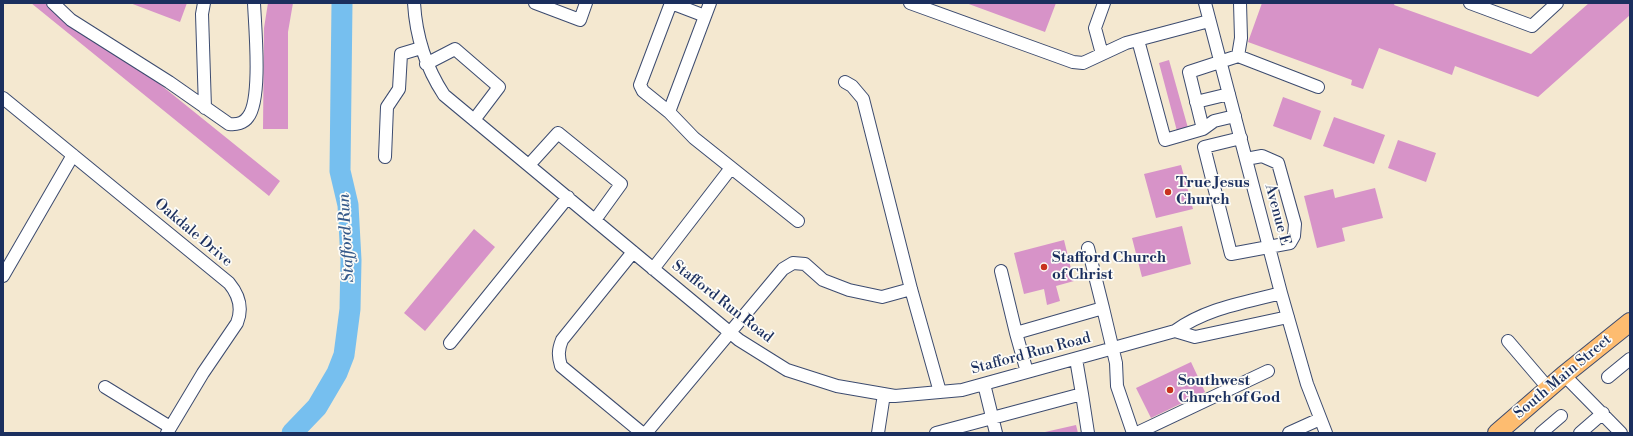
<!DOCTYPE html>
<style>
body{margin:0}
#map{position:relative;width:1633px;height:436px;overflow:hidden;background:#f4e8d0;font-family:"Libre Bodoni",serif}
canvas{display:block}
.frame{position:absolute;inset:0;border:4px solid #1b2f5e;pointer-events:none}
</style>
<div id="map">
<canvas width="1633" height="436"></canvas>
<div class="frame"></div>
</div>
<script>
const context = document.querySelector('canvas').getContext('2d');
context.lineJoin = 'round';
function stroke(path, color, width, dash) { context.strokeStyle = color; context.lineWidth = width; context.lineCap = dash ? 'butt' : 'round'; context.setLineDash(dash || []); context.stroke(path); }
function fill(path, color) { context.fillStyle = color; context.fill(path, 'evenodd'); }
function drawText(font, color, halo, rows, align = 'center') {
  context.font = font + ' "Libre Bodoni",serif'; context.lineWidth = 3.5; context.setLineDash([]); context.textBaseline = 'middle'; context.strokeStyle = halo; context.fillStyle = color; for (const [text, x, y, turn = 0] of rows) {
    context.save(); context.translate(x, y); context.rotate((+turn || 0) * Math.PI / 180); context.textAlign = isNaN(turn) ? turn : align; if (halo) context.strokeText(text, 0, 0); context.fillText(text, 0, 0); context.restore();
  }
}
const river = new Path2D(`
 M292,433L317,407L337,373L344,355L350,309L351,260L348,205L340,171L342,3`);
const building = new Path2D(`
 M31,3H59L280,181L269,196Z
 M130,3H187L180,22Z
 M268,3H293L288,32V129H263L264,28Z
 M966,3H1056L1045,32Z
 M1262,3H1395L1394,5L1531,54L1589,3H1630V15L1538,97L1455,66L1452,75L1379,48L1363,89L1351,85L1352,80L1248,42Z
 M1169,60L1188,128L1177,131L1159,63Z
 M1283,97L1321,111L1311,140L1273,126Z
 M1334,117L1385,135L1374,164L1323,146Z
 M1398,140L1436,153L1426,182L1388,168Z
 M1181,165L1193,209L1156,218L1144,174Z
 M1375,188L1383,218L1342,228L1345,241L1317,248L1304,196L1333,189L1335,198Z
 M1182,226L1191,264L1142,277L1132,238Z
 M474,229L495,247L425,331L404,313Z
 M1064,240L1074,281L1056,286L1060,301L1047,305L1044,289L1024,294L1014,253Z
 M1191,362L1205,392L1151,418L1136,388Z
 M1076,425L1078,433H1045V432Z`);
const minor = new Path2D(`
 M53,3L71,20L169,82L229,124C236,125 244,123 248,117C262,100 255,27 254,3
 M204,3L202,14L205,108
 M414,3C416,37 425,66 444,95L739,340L787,370L837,386L895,396L962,390L1175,331C1207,308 1244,303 1281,293
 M535,3L580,20L586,3
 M671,3L705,16
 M710,3L669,112L694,138L798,221
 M910,3L1073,62L1083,63L1126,43L1209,21
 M1205,3L1281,293L1307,384L1326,433
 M1470,3L1532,26L1557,3
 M1138,40L1165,140L1203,129L1214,121L1235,116
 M1102,54L1095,28L1104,3
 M1238,56L1318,87
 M426,64L455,49L499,87L474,120
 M845,82L852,86L863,99L911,289L940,392
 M3,98L229,283C239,295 243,308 237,323L203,373L167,433
 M1196,102L1229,94
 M669,112L643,91L640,85L671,3
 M1203,129L1189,72L1238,56L1241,38L1240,3
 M1241,138L1204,147L1231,254L1290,243L1294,236L1295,224L1278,163L1262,156L1246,159
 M385,157L387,107L399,89L401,54L421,48
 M529,165L558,133L621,184L595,220
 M1088,248L1103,308
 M633,252L562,340C558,350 558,356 561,366L642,433
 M653,269L731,168
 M1001,271L1016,333
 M3,276L73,155
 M1175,331L1195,337L1288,317
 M1508,341L1549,389
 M450,343L568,197
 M1027,372L1016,333L1103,308L1116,363L1117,386L1133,433
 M1564,375L1621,433
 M1608,377L1630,359
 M984,384L996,433
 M105,387L170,427
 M1082,394L1088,433
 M646,433L783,269L793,263L805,264L823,280L849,290L882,297L911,289
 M878,433L884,394
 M936,433L1082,394L1076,359
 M1137,433L1268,371
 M1289,433L1320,419
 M1541,433L1561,416
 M1580,433L1603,413`);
const highway = new Path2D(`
 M1497,433L1564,375L1630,322`);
const markers = [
 [1168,192,4,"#c8321e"],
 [1044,267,4,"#c8321e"],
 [1170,390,4,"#c8321e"]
];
const poiNames = [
 ["True Jesus",1176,183],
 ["Church",1176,200],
 ["Stafford Church",1052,258],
 ["of Christ",1052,275],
 ["Southwest",1178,381],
 ["Church of God",1178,398]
];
const streetNames = [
 ["Avenue E",1277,215,75],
 ["Oakdale Drive",193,233,40],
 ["Stafford Run Road",722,302,38],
 ["Stafford Run Road",1031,354,-15],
 ["South Main Street",1563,377,-40]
];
const waterNames = [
 ["Stafford Run",347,238,-93]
];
stroke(river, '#76bfef', 21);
fill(building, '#d793c8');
stroke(minor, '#3c4b6f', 14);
stroke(highway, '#3c4b6f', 20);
stroke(minor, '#fff', 12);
stroke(highway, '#fdbc70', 18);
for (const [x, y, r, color] of markers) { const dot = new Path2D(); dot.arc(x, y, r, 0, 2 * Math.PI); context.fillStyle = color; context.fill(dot); stroke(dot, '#fdfcf7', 1.5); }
drawText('bold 15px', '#1b2f5e', '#fdfcf7', poiNames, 'left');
drawText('15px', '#1b2f5e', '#fdfcf7', streetNames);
drawText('italic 16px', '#365a8a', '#fdfcf7', waterNames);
</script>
